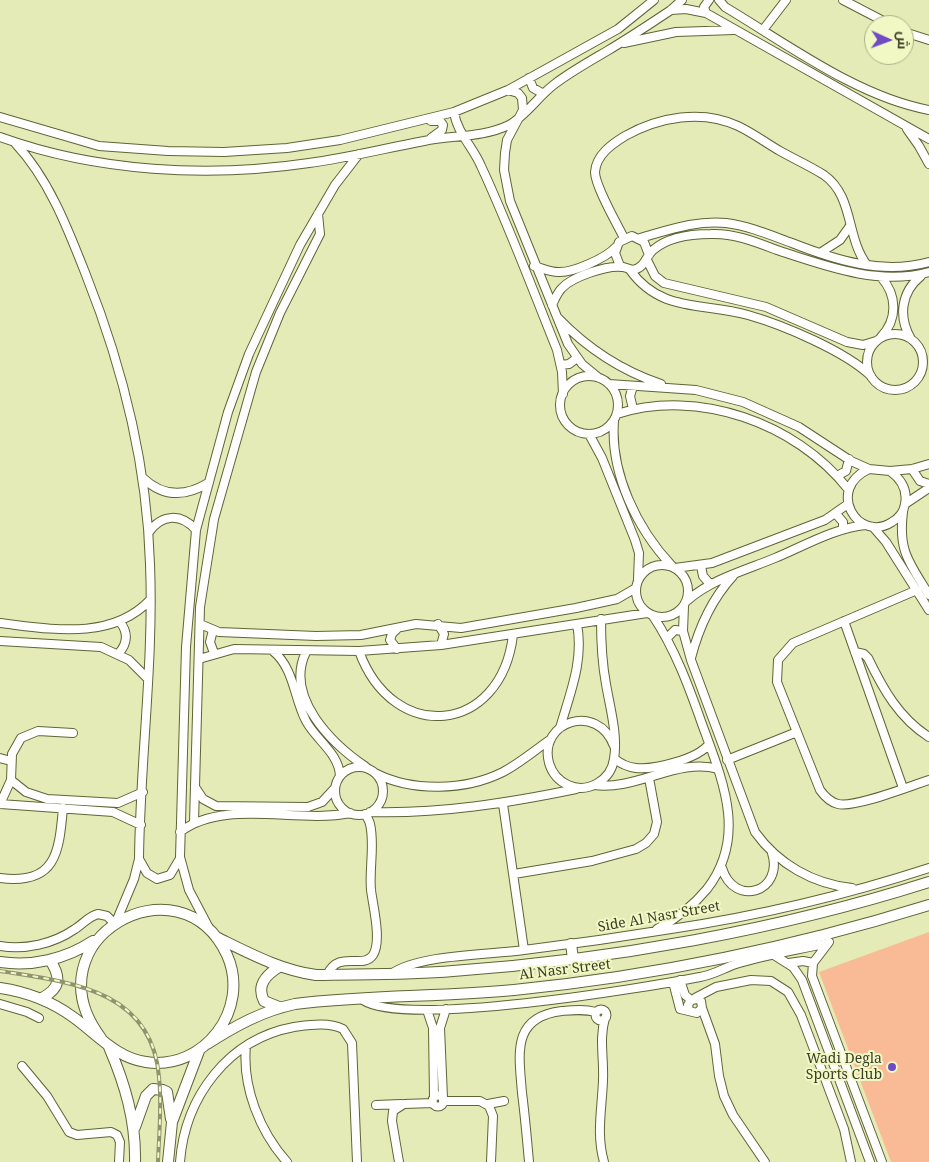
<!DOCTYPE html>
<meta charset="utf-8">
<style>
body{margin:0}
#map{position:relative;width:929px;height:1162px;overflow:hidden;background:#e5ebb7;font-family:"Noto Serif",Cairo,serif}
canvas{display:block}
.north{position:absolute;left:864px;top:15px;width:50px;height:50px;box-sizing:border-box;background:#f2f8c4;border:1px solid #a9ae86;border-radius:50%;rotate:92deg;font-size:14px;font-weight:700;line-height:20px;text-align:center;color:#3c3e2a}
.north::after{content:'';display:block;margin:auto;width:18px;height:22px;background:#6f4bc4;clip-path:polygon(50% 0,100% 100%,50% 72%,0 100%)}
</style>
<div id="map">
<canvas width="929" height="1162"></canvas>
<div class="north">ش</div>
</div>
<script>
const context = document.querySelector('canvas').getContext('2d');
context.lineJoin = 'round';
function fill(path, color) { context.fillStyle = color; context.fill(path, 'evenodd'); }
function stroke(path, color, width, dash) { context.strokeStyle = color; context.lineWidth = width; context.lineCap = dash ? 'butt' : 'round'; context.setLineDash(dash || []); context.stroke(path); }
function drawText(font, color, halo, rows, align = 'center') {
  context.font = font + ' "Noto Serif",serif'; context.lineWidth = 4; context.setLineDash([]); context.textBaseline = 'middle'; context.strokeStyle = halo; context.fillStyle = color; for (const [text, x, y, turn = 0] of rows) {
    context.save(); context.translate(x, y); context.rotate((+turn || 0) * Math.PI / 180); context.textAlign = isNaN(turn) ? turn : align; if (halo) context.strokeText(text, 0, 0); context.fillText(text, 0, 0); context.restore();
  }
}
const green = new Path2D(`
 M929,932V1162H891L819,972Z`);
const minor = new Path2D(`
 M719,0L725,7C787,44 858,97 929,110
 M843,0L891,25
 M671,10L686,9L706,13L929,139
 M706,13L704,7L709,0
 M763,30L786,0
 M904,32L929,40
 M624,43L676,32L734,30
 M529,78L533,88L542,93
 M508,90L518,93L522,98L523,110L507,140L505,153L504,170L510,201L568,344L582,364L599,378
 M454,112C457,133 473,147 481,166C509,226 532,288 557,350L562,372L563,394
 M0,117L99,146L168,151L224,152L287,148L340,140L454,112L508,90L618,29L654,0
 M431,121H440L443,125L442,130L431,138
 M907,129L919,146L929,164
 M0,137C97,172 208,178 309,163C348,158 386,148 424,141C452,135 482,138 509,125C526,116 539,95 556,83C572,71 590,61 607,51C629,38 650,24 671,10L682,0
 M15,143C49,179 68,229 86,275C123,368 147,464 150,564C154,662 140,761 139,859L134,879L116,922
 M624,238C617,224 595,186 595,172C596,155 612,144 625,136C659,117 702,109 738,126C753,133 766,143 780,151C794,159 810,166 824,175C854,196 846,238 867,265
 M640,238C669,230 696,220 726,223C749,226 770,235 792,243C835,260 882,275 929,262
 M820,253L840,240L850,226
 M649,255L644,242L632,236L619,242L615,253L620,266L633,270C646,267 645,257 653,250C668,237 693,234 711,234C734,233 756,242 777,250C826,266 878,286 929,272
 M647,260L655,276L664,283L766,307L847,342L863,345L876,341
 M534,266C542,268 550,272 558,272C573,273 606,258 616,247
 M630,270C661,313 702,302 748,315C783,325 845,351 871,376
 M881,277C897,295 898,319 881,337
 M552,305C555,299 557,293 562,288C572,277 607,265 622,267
 M558,318C587,348 622,371 661,384
 M867 362a28 28 0 1 1 56 0a28 28 0 1 1-56 0Z
 M911,339C898,317 901,292 921,276
 M561,365L569,364L577,358
 M560 405a29 29 0 1 1 58 0a29 29 0 1 1-58 0Z
 M609,384L696,390L743,402L799,427L851,461L869,469L890,471C901,479 908,489 905,504C904,511 899,518 892,522C858,544 825,489 869,469
 M633,409L630,396L633,386
 M617,414C698,388 796,423 848,489
 M614,421C610,473 637,529 672,566
 M589,434L602,458L635,540L639,553L638,579
 M912,469L920,481L929,484
 M890,471L912,469L929,464
 M837,476L846,471L849,459
 M143,478C163,497 185,497 208,483
 M905,504L929,488
 M903,512C898,551 909,562 929,595
 M836,514L843,522V529
 M873,527L886,542L929,610
 M149,532C162,514 181,513 196,530
 M636 591a26 26 0 1 1 52 0a26 26 0 1 1-52 0Z
 M701,566L703,576L710,584
 M675,568L712,563L825,520L848,504
 M917,590L793,643L778,660L777,682L820,790C825,797 830,802 838,804C855,808 910,786 929,780
 M688,600C712,579 746,570 775,558C804,546 834,528 866,525
 M684,606L683,631L691,660L755,832C778,864 813,884 852,888
 M653,616C675,649 689,687 702,724C722,779 748,836 707,889C693,906 676,919 657,929
 M601,619C601,641 602,663 606,684C610,708 618,735 614,759C611,780 588,794 568,785C559,781 552,773 549,763C538,721 598,702 614,746
 M844,621L903,788
 M0,623C51,629 111,641 150,600
 M200,624L219,632L316,636L361,635L416,624L461,628L576,608L617,599L636,588
 M438,624L444,634L441,645
 M213,630L210,642L214,653
 M667,638L675,630L683,631
 M0,641L101,647L129,660L147,678
 M397,649L390,640L392,634L397,629
 M273,651C294,668 294,698 306,721C316,740 339,753 340,776
 M359,651C393,745 501,735 513,635
 M306,652C284,697 332,744 366,767
 M855,652L864,654L868,658C883,689 899,718 929,737
 M119,653C128,643 128,632 120,622
 M691,658C699,627 711,600 733,576
 M199,659L234,649L359,651L441,645L647,613
 M560,728C570,693 584,661 577,624
 M0,758L11,761
 M615,759C621,764 628,767 636,768C654,770 698,759 709,744
 M727,760L797,732
 M335 791a24 24 0 1 1 48 0a24 24 0 1 1-48 0Z
 M375,773C412,792 465,791 503,772C520,763 535,750 551,739
 M11,780L26,792L47,799L118,803L143,792
 M594,785C636,791 679,757 718,769
 M195,787L203,799L216,806L308,807L322,802L335,788
 M0,804L113,812L141,825
 M0,804L11,780L12,754L21,738L38,731L73,733
 M503,804L524,950
 M370,812C440,814 508,803 576,789
 M194,822L200,607L214,519L256,372L280,313L320,234L318,214
 M180,832C225,798 297,824 350,813
 M139,859L147,873L157,879L170,875L179,860
 M722,868C734,908 784,892 772,853
 M514,874L592,861L636,849L646,843L654,834L657,822L649,778
 M0,878C56,885 59,853 63,808
 M209,928L189,890L180,857L186,647L196,530L228,412L249,354L300,245L335,185L359,154
 M829,942L813,963L812,976L882,1162
 M0,946C26,950 53,944 75,929C83,924 89,916 98,914L107,916L114,923
 M774,955L793,967L802,980L870,1162
 M789,963L803,961L813,963
 M391,974C420,954 488,955 524,950C573,944 622,937 671,929C757,916 846,895 929,868
 M327,975C339,949 363,970 373,955C382,941 373,906 371,890C369,868 375,845 370,824C369,820 367,817 365,814
 M680,980L685,995L691,1000
 M673,982L680,1009L697,1013L702,1008L701,1001L698,999L691,1000L688,1005L689,1010
 M695,998L716,987L751,980L771,981L788,992L801,1015L844,1129L851,1162
 M363,1000C404,1028 643,988 700,977C713,975 724,968 736,964C766,955 798,950 828,943
 M0,1004L27,1012L39,1018
 M702,1008L715,1044L719,1076L724,1096L733,1115L765,1162
 M595.5 1015a5.5 5.5 0 1 1 11 0a5.5 5.5 0 1 1-11 0Z
 M427,1010L433,1028L434,1097
 M246,1046C242,1087 260,1132 287,1162
 M22,1066L47,1096L69,1132L77,1135L111,1132L117,1135L120,1142L119,1162
 M432.5 1101a5.5 5.5 0 1 1 11 0a5.5 5.5 0 1 1-11 0Z
 M443,1098L440,1028L446,1009
 M443,1101H480L489,1106L493,1116L491,1162
 M488,1104L504,1101
 M376,1105L401,1104
 M180,1162C185,1097 228,1039 294,1027C310,1025 328,1022 343,1029L352,1043L357,1162
 M399,1162L392,1121L393,1111L404,1104L433,1103
 M529,1162C527,1139 525,1116 522,1093C519,1054 511,1017 562,1011C574,1010 584,1009 596,1012
 M604,1162C596,1134 602,1109 603,1080C604,1059 599,1038 605,1018`);
const major = new Path2D(`
 M216,937C249,953 280,970 316,975C362,974 407,975 453,971C610,960 778,930 929,882
 M571,944L573,959
 M0,962C32,967 66,959 93,941
 M279,967C266,975 256,985 264,1001L279,1007
 M0,988C27,992 51,1001 73,1017C97,1034 116,1058 146,1062C204,1071 251,1009 227,955C180,854 27,940 101,1038
 M42,998C61,988 61,977 50,960
 M207,1044C235,1026 262,1011 295,1004C367,995 441,997 514,990C654,976 794,947 929,905
 M109,1047C125,1084 136,1121 135,1162
 M135,1127L146,1096L153,1089L163,1090L167,1092L171,1119
 M168,1162L172,1122L199,1051`);
const rail = new Path2D(`
 M0,971C69,982 152,989 159,1077C162,1105 159,1134 158,1162`);
const markers = [
 [892,1067,5,"#6f4bc4"]
];
const streetNames = [
 ["Side Al Nasr Street",659,917,-10],
 ["Al Nasr Street",565,970,-7]
];
const poiNames = [
 ["Wadi Degla",882,1059],
 ["Sports Club",882,1075]
];
fill(green, '#f9bb95');
stroke(minor, '#606436', 10);
stroke(major, '#606436', 12);
stroke(minor, '#fff', 8);
stroke(major, '#fff', 10);
stroke(rail, '#8f936f', 4);
stroke(rail, '#f2f8c4', 2, [5.5]);
for (const [x, y, r, color] of markers) { const dot = new Path2D(); dot.arc(x, y, r, 0, 2 * Math.PI); context.fillStyle = color; context.fill(dot); stroke(dot, '#f2f8c4', 2); }
drawText('14px', '#3c3e2a', '#f2f8c4', streetNames);
drawText('14px', '#3c3e2a', '#f2f8c4', poiNames, 'right');
</script>
